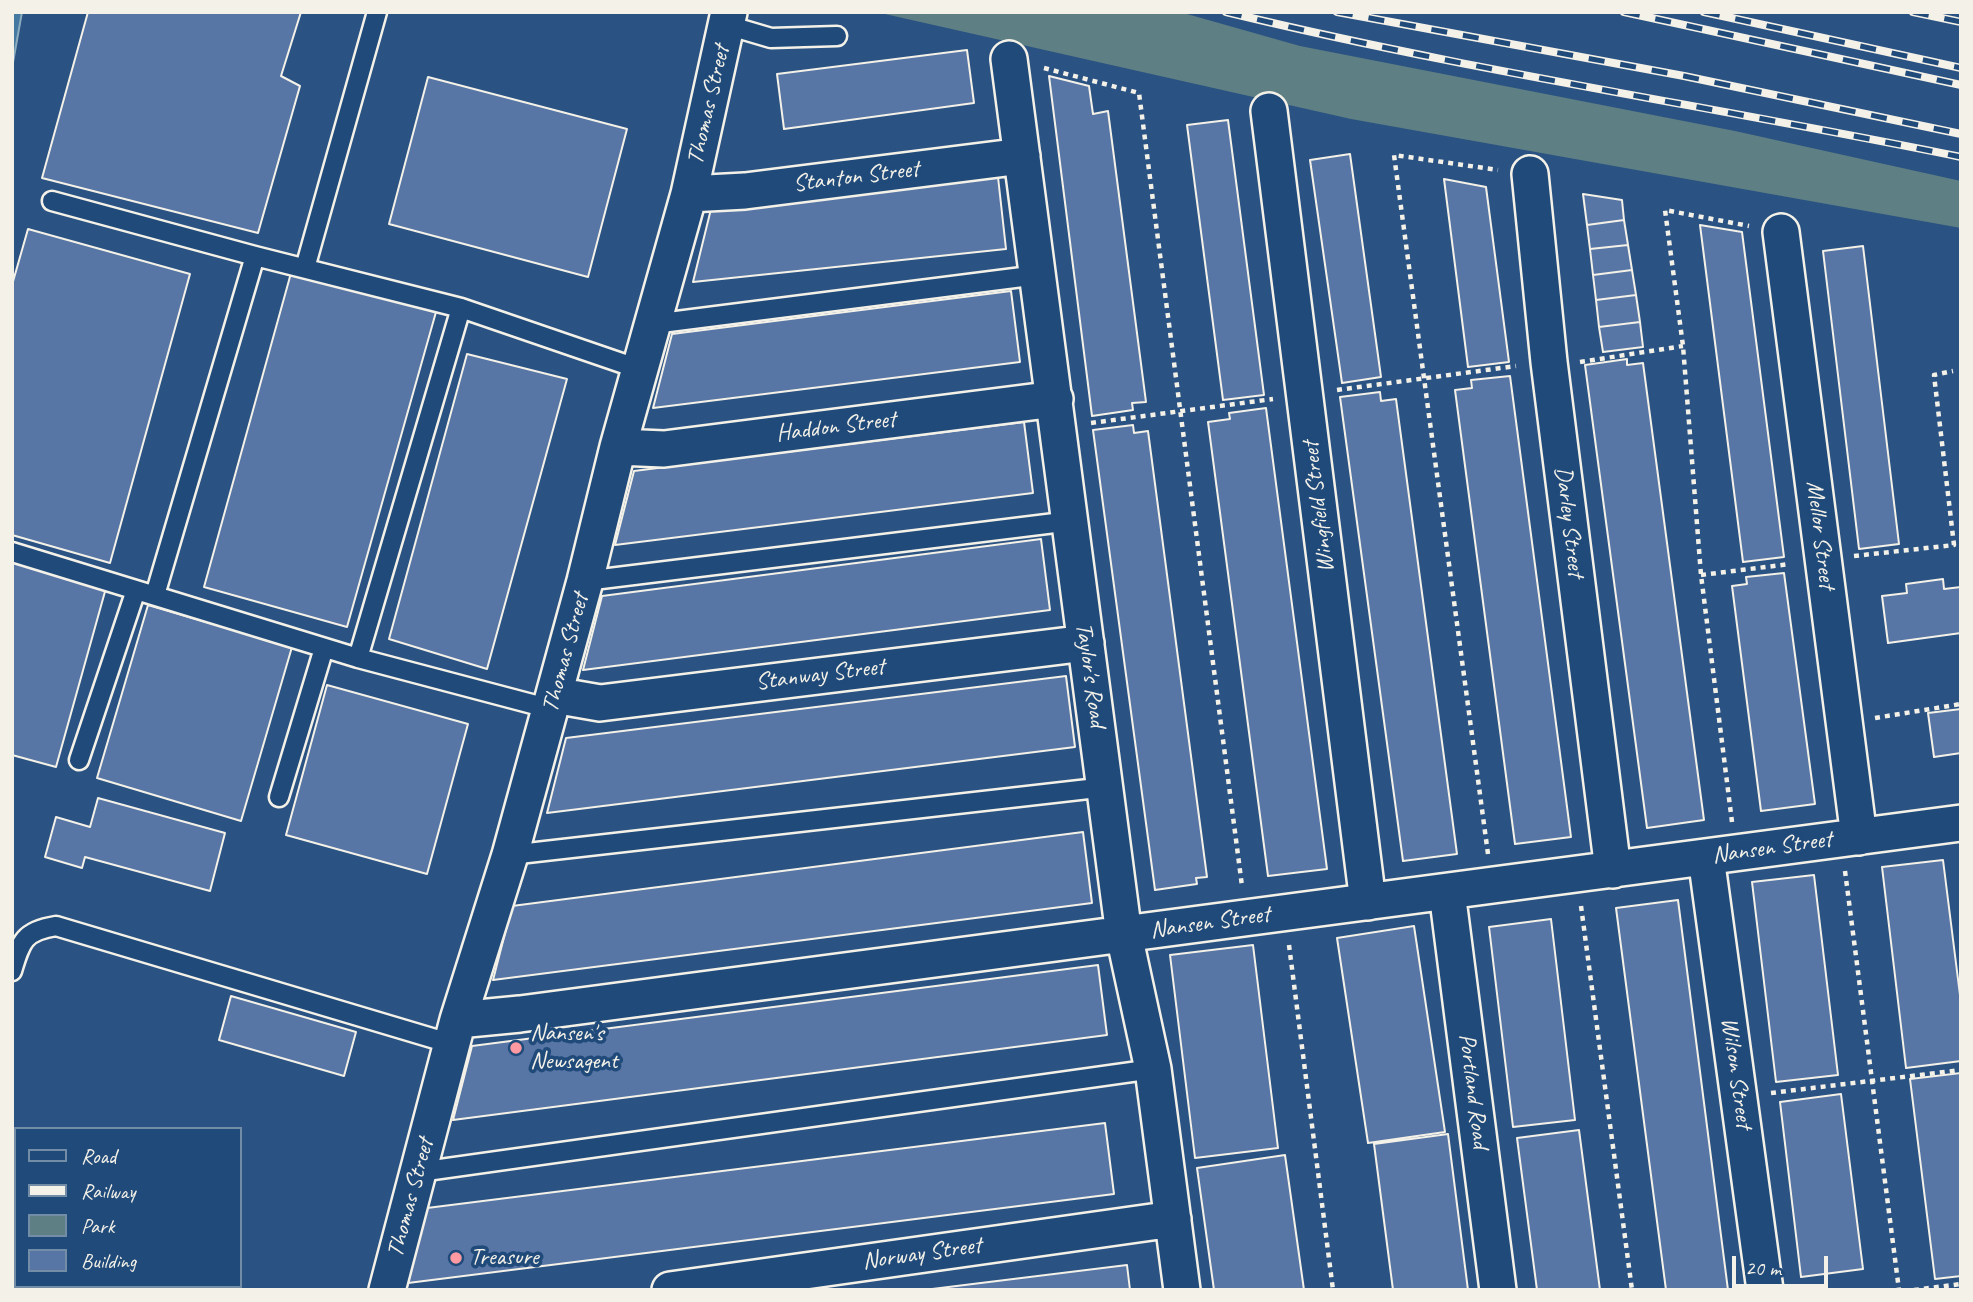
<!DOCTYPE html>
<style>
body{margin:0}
#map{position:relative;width:1973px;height:1302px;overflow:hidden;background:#2a5282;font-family:Caveat,sans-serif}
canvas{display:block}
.frame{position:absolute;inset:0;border:14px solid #f4f1e8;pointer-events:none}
.legend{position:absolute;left:14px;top:1127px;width:228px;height:161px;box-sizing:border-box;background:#1f4a7a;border:2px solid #748da6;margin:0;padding:9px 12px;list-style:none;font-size:21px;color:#f4f1e8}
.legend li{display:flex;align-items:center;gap:14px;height:35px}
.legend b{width:35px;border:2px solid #748da6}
.scale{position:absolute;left:1732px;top:1256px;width:96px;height:32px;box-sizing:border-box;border:4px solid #f4f1e8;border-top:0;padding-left:9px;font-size:21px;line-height:24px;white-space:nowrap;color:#f4f1e8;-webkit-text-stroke:5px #1f4a7a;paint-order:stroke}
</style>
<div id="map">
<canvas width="1973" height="1302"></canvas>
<div class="frame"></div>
<ul class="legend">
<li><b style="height:9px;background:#1f4a7a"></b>Road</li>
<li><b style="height:9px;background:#f4f1e8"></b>Railway</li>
<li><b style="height:19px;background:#5e7f83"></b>Park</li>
<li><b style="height:19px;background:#5776a5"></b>Building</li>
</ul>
<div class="scale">20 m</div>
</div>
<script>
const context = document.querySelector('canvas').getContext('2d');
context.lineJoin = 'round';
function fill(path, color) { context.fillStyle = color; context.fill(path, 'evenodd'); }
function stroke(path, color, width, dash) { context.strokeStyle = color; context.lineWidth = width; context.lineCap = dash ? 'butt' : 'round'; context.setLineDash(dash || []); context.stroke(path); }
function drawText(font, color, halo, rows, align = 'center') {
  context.font = font + ' Caveat,sans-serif'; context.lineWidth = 7; context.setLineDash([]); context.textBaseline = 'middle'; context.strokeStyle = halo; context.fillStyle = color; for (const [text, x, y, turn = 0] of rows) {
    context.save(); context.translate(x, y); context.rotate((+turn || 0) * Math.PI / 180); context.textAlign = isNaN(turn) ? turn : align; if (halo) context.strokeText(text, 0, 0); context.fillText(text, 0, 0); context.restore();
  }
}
const green = new Path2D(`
 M876,12H1180L1300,46L1735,131L1961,181V228L1351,119Z`);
const water = new Path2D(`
 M12,12H22L12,68Z`);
const building = new Path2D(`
 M88,12H301L281,76L300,86L258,233L42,178Z
 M967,50L974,103L784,129L777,74Z
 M1049,76L1089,86L1093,114L1108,111L1146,402L1132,403L1133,410L1092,416Z
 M428,77L627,129L588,277L389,224Z
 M1228,120L1264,395L1223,400L1187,125Z
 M1350,154L1381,377L1342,383L1310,160Z
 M998,177L1006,249L693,282L711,209Z
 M1444,179L1486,187L1509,362L1468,367Z
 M1583,194L1622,200L1624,220L1587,225Z
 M1624,220L1628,245L1590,249L1587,225Z
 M1700,225L1742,232L1784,557L1743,562Z
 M28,229L190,274L110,563L12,535V285Z
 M1628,245L1632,270L1593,275L1590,249Z
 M1863,246L1899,544L1859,549L1823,251Z
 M1632,270L1636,295L1596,300L1593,275Z
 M291,273L436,312L347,627L204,587Z
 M1011,291L1020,362L653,408L672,334Z
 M1636,295L1640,322L1599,327L1596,300Z
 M1640,322L1643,347L1603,352L1599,327Z
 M467,354L567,379L487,669L389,639Z
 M1627,359V365L1643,363L1704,820L1647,828L1585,365Z
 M1510,376L1571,837L1515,844L1455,390L1472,388L1471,380Z
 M1380,392L1381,401L1396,399L1457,854L1403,861L1340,397Z
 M1266,408L1327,869L1268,876L1208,422L1230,419L1229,413Z
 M1024,422L1033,493L615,545L634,471Z
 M1133,425L1134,433L1148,431L1207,877L1196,878L1197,884L1155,890L1093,430Z
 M1041,539L1050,610L583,670L602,596Z
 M12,562L106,588L56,767L12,755Z
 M1784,573L1815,804L1761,811L1732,586L1747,584L1746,577Z
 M1943,579L1944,589L1961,587V633L1888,643L1882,596L1907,593L1906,584Z
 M148,605L292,647L241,821L97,778Z
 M1066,676L1075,747L547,813L566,738Z
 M327,685L468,724L427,874L286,835Z
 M1961,709V753L1934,757L1928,713Z
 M98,798L225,833L210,891L85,857L82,868L45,857L56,817L90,827Z
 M1083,832L1092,903L493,980L512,906Z
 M1943,860L1961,1003V1061L1906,1068L1882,867Z
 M1814,875L1838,1075L1776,1082L1752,882Z
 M1678,900L1728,1290H1666L1616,908Z
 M1551,919L1575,1120L1513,1127L1489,927Z
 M1414,926L1445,1132L1368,1143L1337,938Z
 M1253,945L1278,1148L1195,1158L1170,955Z
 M1098,965L1107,1035L453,1120L472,1046Z
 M231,996L356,1032L344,1076L219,1040Z
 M1961,1073V1276L1935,1279L1910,1079Z
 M1841,1094L1863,1269L1801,1277L1780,1102Z
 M1105,1123L1114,1194L408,1283L427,1208Z
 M1579,1130L1600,1290H1537L1517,1138Z
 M1448,1134L1468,1290H1393L1374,1144Z
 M1285,1155L1304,1290H1214L1197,1168Z
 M1127,1265L1130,1290H924Z`);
const path = new Path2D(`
 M1044,68L1139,93L1242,886
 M1580,362L1683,346
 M1337,390L1516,366
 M1091,423L1273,399
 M1854,556L1954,545L1934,375L1953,371
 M1701,575L1790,564
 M1875,718L1961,704
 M1732,822L1701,575L1683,346L1665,210L1749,226
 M1488,854L1394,155L1498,170
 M1845,871L1899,1290
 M1581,906L1632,1290
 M1289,945L1333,1290
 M1771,1093L1961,1070
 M1914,1290L1961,1284`);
const lane = new Path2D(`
 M727,25L771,38L837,36
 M52,201L255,256L461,308L639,369
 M305,268L377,12
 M653,324L1038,275
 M12,552L358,658L551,709
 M585,581L1071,521
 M155,595L255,256
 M358,658L461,308
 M79,760L136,590
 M279,797L324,648
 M510,855L1106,787
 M12,971C21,941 24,931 56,926L452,1044
 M419,1172L1153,1069`);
const street = new Path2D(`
 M1009,59L1124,935L1153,1069L1182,1290
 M1269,111L1368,902
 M1530,174L1549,362L1613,870
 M689,194L745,191L1022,156
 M1781,232L1859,837
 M618,447L664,449L1055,399
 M554,695L600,703L1086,643
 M1706,857L1765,1290
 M1447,892L1498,1290
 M458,1020L520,1014L1961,823
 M387,1290L458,1020L510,855L585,581L618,447L689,194L729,12
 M670,1290L1173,1219`);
const rail = new Path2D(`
 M1226,12C1469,71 1716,107 1961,157
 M1337,12L1684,76L1961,134
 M1624,12L1961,85
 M1704,12L1961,68
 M1913,12L1961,22`);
const markers = [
 [516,1048,7,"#ff9aa2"],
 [456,1258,7,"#ff9aa2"]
];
const streetNames = [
 ["Thomas Street",709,105,-77],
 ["Stanton Street",856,177,-7],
 ["Haddon Street",836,427,-7],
 ["Wingfield Street",1319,507,-97],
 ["Darley Street",1569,522,83],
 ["Mellor Street",1820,535,83],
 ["Thomas Street",566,653,-75],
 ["Stanway Street",820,675,-7],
 ["Taylor's Road",1090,675,82],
 ["Nansen Street",1772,848,-8],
 ["Nansen Street",1210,923,-8],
 ["Wilson Street",1736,1073,82],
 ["Portland Road",1473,1091,83],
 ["Thomas Street",411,1198,-75],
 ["Norway Street",922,1254,-8]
];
const poiNames = [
 ["Nansen's",530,1034],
 ["Newsagent",530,1062],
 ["Treasure",470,1258]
];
fill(green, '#5e7f83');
fill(water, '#447aa1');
stroke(water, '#8aaabd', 2);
fill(building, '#5776a5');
stroke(building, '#f4f1e8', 2);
stroke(lane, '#f4f1e8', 23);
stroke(street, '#f4f1e8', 40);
stroke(path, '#f4f1e8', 4.5, [5, 5]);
stroke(lane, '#1f4a7a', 18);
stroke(street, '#1f4a7a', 35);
stroke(rail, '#f4f1e8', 8);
stroke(rail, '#1f4a7a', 5, [16]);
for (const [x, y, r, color] of markers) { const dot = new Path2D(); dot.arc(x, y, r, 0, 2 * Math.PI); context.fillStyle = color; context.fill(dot); stroke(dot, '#1f4a7a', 2.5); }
drawText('24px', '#f4f1e8', '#1f4a7a', streetNames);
drawText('24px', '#f4f1e8', '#1f4a7a', poiNames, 'left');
</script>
